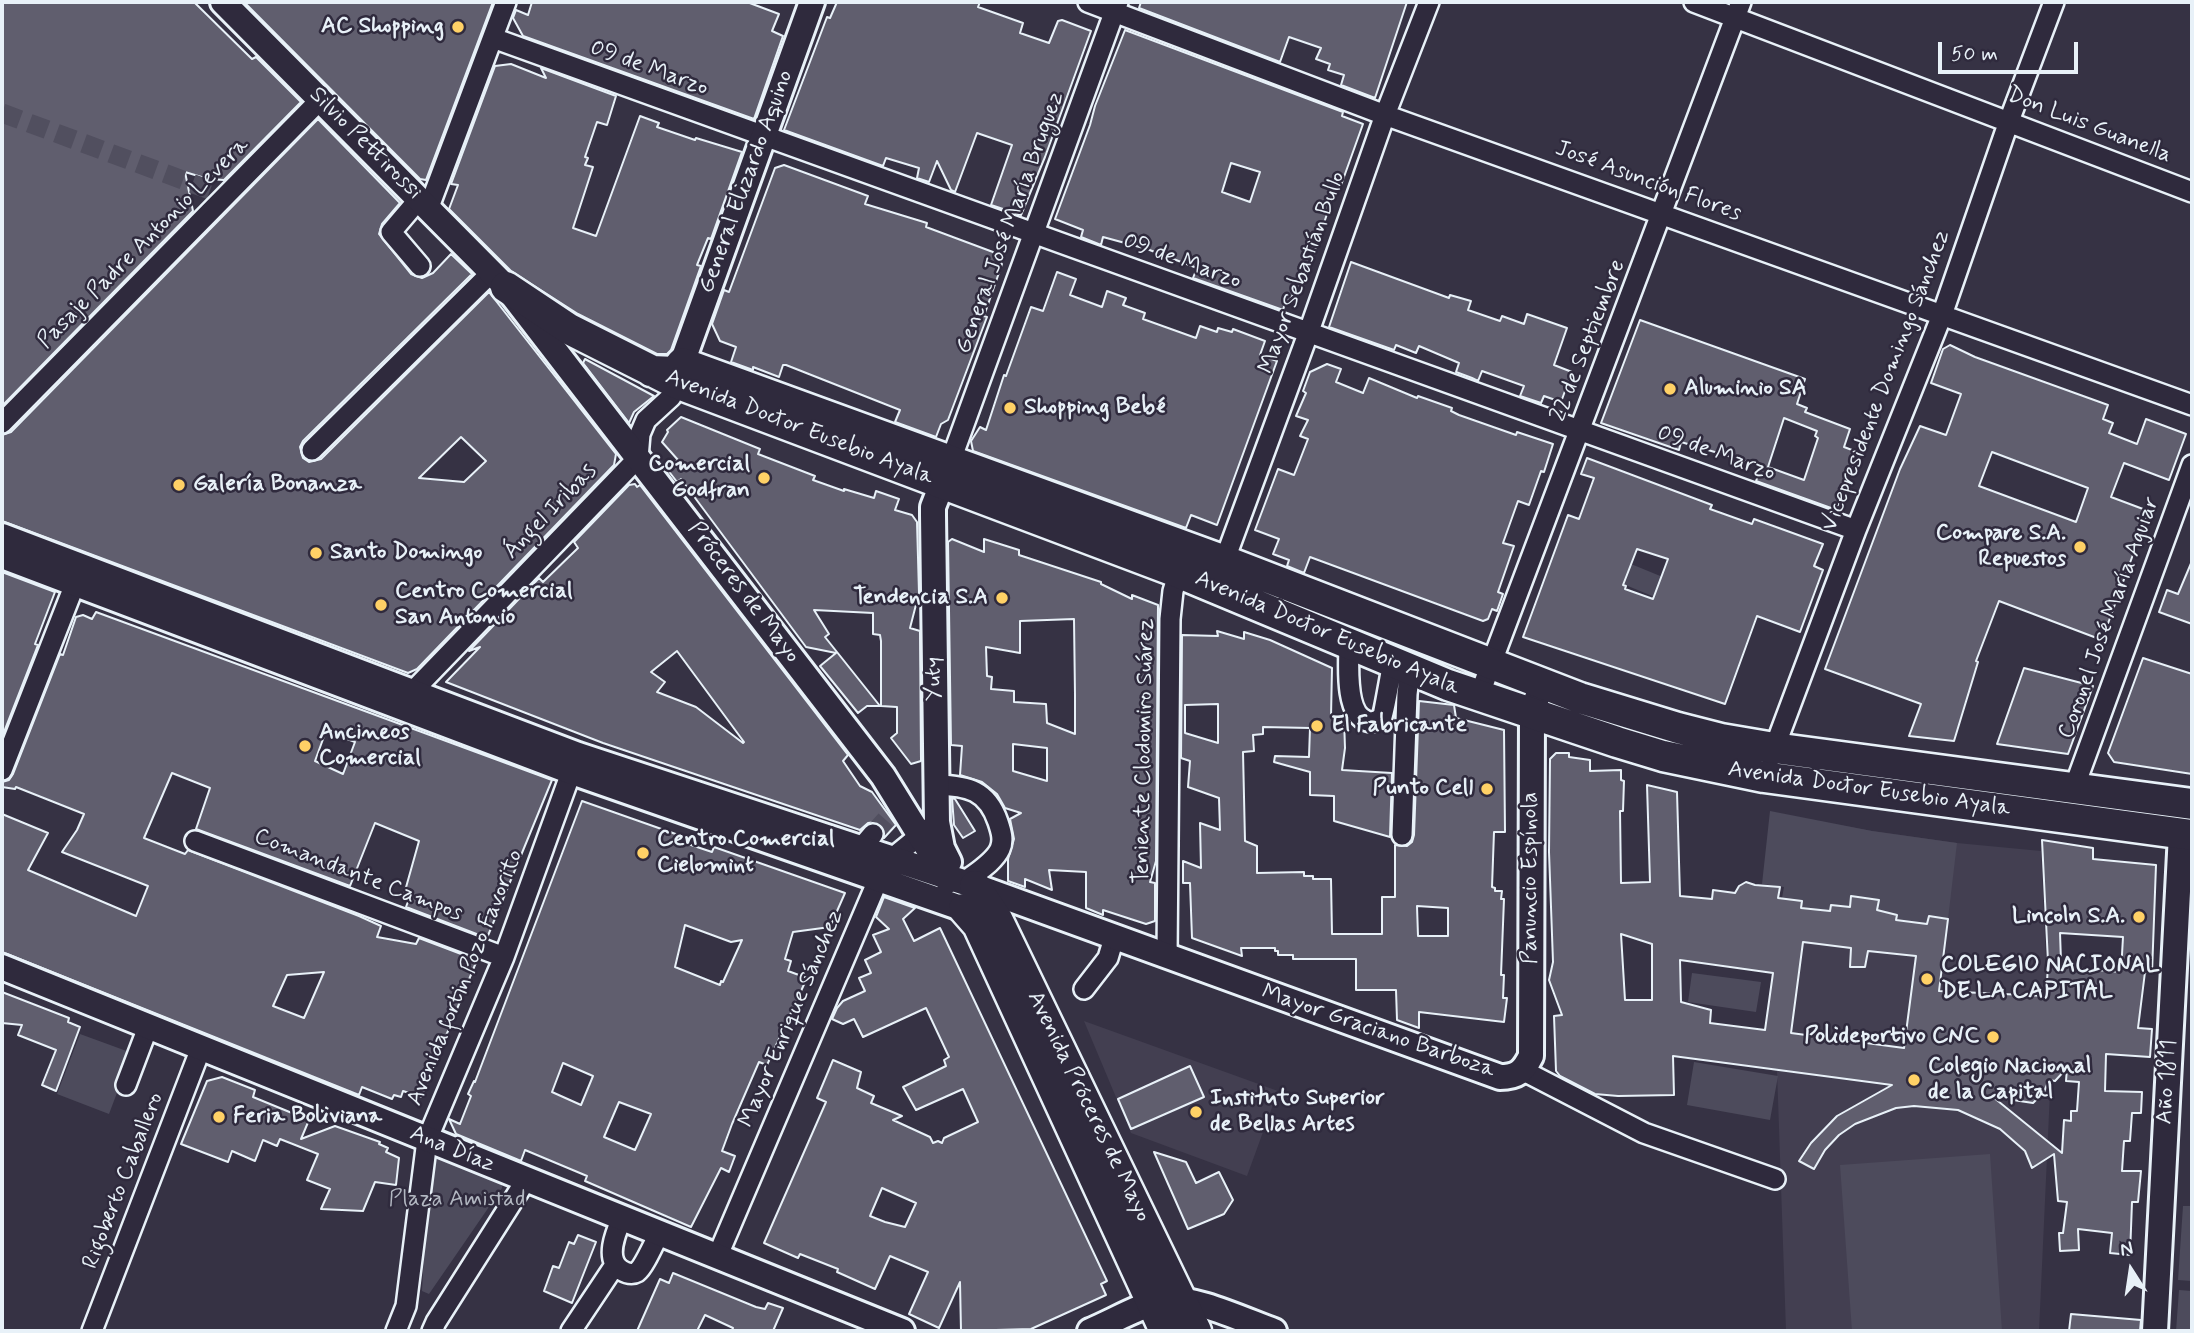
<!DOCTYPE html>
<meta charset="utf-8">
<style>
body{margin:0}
#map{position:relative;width:2194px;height:1333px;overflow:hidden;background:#363244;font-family:Mynerve,sans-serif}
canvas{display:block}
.frame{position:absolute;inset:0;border:4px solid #e8f1f8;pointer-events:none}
.north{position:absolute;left:2096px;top:1235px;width:70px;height:70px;-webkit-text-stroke:5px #2f2a3d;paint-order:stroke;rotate:348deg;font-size:19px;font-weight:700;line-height:28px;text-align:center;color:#e8f1f8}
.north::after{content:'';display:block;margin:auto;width:24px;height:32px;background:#e8f1f8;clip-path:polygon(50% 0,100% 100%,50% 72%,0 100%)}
.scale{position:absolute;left:1938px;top:42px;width:140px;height:32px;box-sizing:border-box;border:4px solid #e8f1f8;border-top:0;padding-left:9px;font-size:21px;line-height:24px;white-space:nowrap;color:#e8f1f8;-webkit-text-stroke:5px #2f2a3d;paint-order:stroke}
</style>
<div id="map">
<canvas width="2194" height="1333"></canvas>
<div class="frame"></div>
<div class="north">N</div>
<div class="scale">50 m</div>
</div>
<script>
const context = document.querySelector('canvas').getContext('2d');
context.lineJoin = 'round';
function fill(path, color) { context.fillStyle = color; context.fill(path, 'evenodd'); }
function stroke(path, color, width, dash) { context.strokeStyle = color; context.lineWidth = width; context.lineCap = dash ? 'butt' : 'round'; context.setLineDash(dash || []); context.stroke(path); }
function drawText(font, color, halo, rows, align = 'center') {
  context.font = font + ' Mynerve,sans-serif'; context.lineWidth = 5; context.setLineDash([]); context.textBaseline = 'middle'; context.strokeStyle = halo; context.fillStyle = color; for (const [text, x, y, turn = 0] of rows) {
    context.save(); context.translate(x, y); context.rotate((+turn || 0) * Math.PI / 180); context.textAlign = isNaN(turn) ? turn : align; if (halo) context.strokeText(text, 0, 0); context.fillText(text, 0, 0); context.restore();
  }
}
const built = new Path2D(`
 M1796,817L1872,831L1957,843L2041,851L2051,1070L2039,1331H1786L1777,1070L1785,1023L1766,1021Z
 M1084,1021L1278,1091L1247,1176L1131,1133Z`);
const green = new Path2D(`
 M1631,564L1670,580L1662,600L1623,584Z
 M1770,811L1872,831L1957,843L1948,919L1929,916L1927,924L1896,920L1886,914V911L1877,910L1878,900L1852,896L1850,907L1831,905L1830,911L1801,908L1802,901L1782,898L1784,887L1762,884Z
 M1692,973L1761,982L1756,1012L1688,1002Z
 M80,1034L132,1053L109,1114L57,1094Z
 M1694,1062L1778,1076L1770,1120L1687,1105Z
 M1990,1154L2002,1331H1852L1840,1165Z
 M433,1156L502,1184V1188L429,1294L422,1291L429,1158Z
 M2183,1206H2192V1281L2178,1280Z
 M2179,1290L2192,1291V1331H2176Z`);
const building = new Path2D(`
 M2,2H194L252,59L256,57L301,102L224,180L208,179L185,172L193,211L2,406Z
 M244,2H493L426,180L420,179Z
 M532,2H747L779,14L772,31L783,36L754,119L523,36L513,18L516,10L528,15Z
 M837,2H980L978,7L1023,23L1020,33L1049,43L1058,21L1062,20L1091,31L1045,157L1021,215L991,205L1012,145L977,133L955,192L951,190L937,161L929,182L917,178L919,168L886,158L883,166L784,130L827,17L830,18Z
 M1141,2H1407L1375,98L1341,85L1344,75L1328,70L1330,64L1316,59L1321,48L1289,37L1280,62L1139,8Z
 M1125,30L1343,112L1342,116L1363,124L1340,188L1332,199L1301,292L1295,290L1290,301L1286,300L1283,310L1193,278L1197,268L1147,249L1103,237L1101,245L1081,237L1083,230L1055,219L1090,125L1095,106ZM1231,163L1260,172L1250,202L1222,192Z
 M511,64L546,78L541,68L616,96L607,125L597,122L585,157L588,158L585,165L593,167L573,228L596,236L640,116L659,123L657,127L695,140L696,138L742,152L711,239L708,238L697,265L701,266L671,350L667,354H657L578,314L511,271L449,209L458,185L451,184L495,66Z
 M318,119L400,203L382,224L379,234L411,274L422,278L433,273L451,254L472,274L303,441L300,447L303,458L309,462L321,459L489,292L616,454L614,465L417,669L408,673L2,521V435L11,432ZM461,437L486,461L464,482L419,478Z
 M784,165L868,196L865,204L927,223L926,227L993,252L1002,264L984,316L987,317L948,420L941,424L936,437L895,422L900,410L786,365H783L779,377L753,367V370L731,362L736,347L720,341L712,324L724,290L729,292L775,168Z
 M1351,262L1449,298L1450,295L1471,301L1468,310L1500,321L1502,316L1524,324L1527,314L1567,328L1554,365L1572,372L1561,402L1544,396L1541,403L1520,396L1524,386L1482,371L1478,381L1472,378L1456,372L1459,363L1419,346L1416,353L1396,345L1394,350L1329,327Z
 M1057,272L1076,279L1070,295L1102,307L1107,291L1126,298L1123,305L1145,313L1143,319L1196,338L1200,326L1217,332L1218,328L1232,332L1233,329L1265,341L1260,355L1277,361L1217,525L1191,515L1186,528L973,451L971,441L980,427L986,430L1004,375L1006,376L1031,307L1043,311Z
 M1640,320L1805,379L1797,404L1807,408L1805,412L1850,429L1844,447L1860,453L1852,471L1849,470L1838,505L1831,508L1756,481L1762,466L1681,442L1679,450L1601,423ZM1784,418L1817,431L1815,436L1818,438L1804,480L1768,467Z
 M1950,345L1975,357L2108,405L2103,419L2113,423L2109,433L2137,444L2146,419L2186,434L2169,480L2124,463L2111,497L2143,509L2142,513L2147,516L2102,640L1999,601L1976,661L1978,662L1954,741L1909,736L1921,704L1825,669L1900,469L1920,426L1946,435L1961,394L1931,383L1943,349ZM1992,452L2088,488L2076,522L1979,486Z
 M585,359L654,396L634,412L629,423L583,363Z
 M1327,364L1341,369L1336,382L1363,393L1369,378L1417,398L1418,396L1452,408L1451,411L1459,415L1516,435L1517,432L1553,444L1544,472L1541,471L1529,505L1518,501L1503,543L1514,546L1498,592L1503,594L1497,611L1492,609L1488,619L1483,621L1310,557L1304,573L1287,566L1289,560L1273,554L1279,539L1255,530L1278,469L1294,475L1308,439L1300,436L1308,420L1296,416L1306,393L1303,391L1310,372Z
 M681,417L760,449L758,454L815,476L813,480L844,491V489L874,498L876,491L899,499L895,510L912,515L917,522L919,593L910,628L920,631L921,761L911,764L891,738L897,733V707L881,706V641L880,635L873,634V613L814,610L829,634L825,637L880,706H867L858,713L820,666L836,653L806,647L681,479L677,482L667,469L678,460L662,442L668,432L667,430Z
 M1587,458L1712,505L1710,509L1752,524L1754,519L1823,544L1814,566L1823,570L1800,632L1757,616L1725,704L1523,637L1568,515L1579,519L1594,478L1581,474ZM1637,549L1668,559L1653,599L1625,589L1626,586L1623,585Z
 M635,484L637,487L640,485L848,755L843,761L860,786L872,792L896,825L884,838V829L876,822L868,823L860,830L603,743L446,682L480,647L469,651L539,578L543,582L578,548L574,542L629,485ZM677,651L744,742L743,743L696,707L657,692L665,682L651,672Z
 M952,539L984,552V539L1019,550V555L1101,582V584L1132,599V595L1158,605L1156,861L1150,882L1155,883V921L1146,924L1103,910V915L1086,908V872L1049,870L1052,890L1025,879V887L1008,881V859L1014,839L1010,819L1021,813L1005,808L997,794L982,782L960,775L962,746L951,745L948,542ZM1074,619L1075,695V734L1047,723L1046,704L1014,702V691L991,689L992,677L987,676L986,647L1020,653V621ZM1013,744L1047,748V781L1013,771Z
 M2192,561V624L2159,612L2167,590L2178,594Z
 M2,572L55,592L35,644L38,645L2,737Z
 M96,612L552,780L487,938L406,907L409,899L403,898L419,841L375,823L350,886L196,829L210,788L172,773L144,838L185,854L188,850L359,916L381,926L377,937L416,944L419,938L477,960L421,1097L403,1091L401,1097L394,1095L392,1099L362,1087L359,1095L2,952V814L48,833L28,870L136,916L148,886L62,852L77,830L84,814L16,787L15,789L2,787V782L9,780L13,774L60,654L63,655L76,617L83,615L92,619ZM326,731L355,742L343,774L315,761ZM324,972L304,1018L273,1006L287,975Z
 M1217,631L1244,639V632L1270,640L1332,668L1331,717L1344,719L1345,748L1342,770L1392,773L1390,837L1334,821V796L1310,795V772L1274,762L1275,756L1309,757L1310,728L1263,727V734L1253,735L1254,751L1243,752L1245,841L1257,846V873L1304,872V876H1313V879H1331L1332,934H1382V897H1395V845L1407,846L1412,842L1414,835L1419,701L1454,705L1456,718L1504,730L1505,832H1494L1492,887L1495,888V891H1502L1501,899H1504L1501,975H1504L1503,998H1507L1504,1022L1419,1012V1028L1397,1020L1396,990H1356V959H1293V955H1278V951H1275V948H1241L1242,956L1192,938L1190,883H1183V861L1201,868L1200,823L1220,830L1219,798L1188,787L1190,761L1181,758L1182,635L1218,636ZM1218,704V743L1185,733V705ZM1417,906L1448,908V936H1418Z
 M2143,658L2192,674V774L2114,762L2108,753Z
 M2024,668L2093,686L2068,754L1997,744Z
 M1556,753H1569V757L1590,760V771L1621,770V780L1624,781L1623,811H1620L1621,883L1650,882L1647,785L1677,792L1680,896L1712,899L1713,890L1735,893L1739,886L1746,882L1755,885L1780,887L1778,898L1802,901L1801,908L1830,911L1831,905L1850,907L1851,896L1879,900L1877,910L1897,915L1896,920L1927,924L1929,916L1948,919L1939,991L2046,996L2048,966L2121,972L2123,937L2060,933L2061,961L2048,962L2042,840L2093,848V859L2156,865L2152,973L2145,972L2138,1028L2152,1029L2150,1057L2106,1054L2105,1091L2142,1092L2141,1113H2132L2130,1141H2124L2122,1171H2141L2138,1202H2132L2130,1255L2110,1253L2112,1233L2078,1229L2079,1250L2060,1251L2059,1233H2063L2067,1202L2058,1201L2054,1154L2032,1168L2025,1151L2000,1129L1958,1110L1914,1106L1896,1108L1855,1124L1839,1135L1825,1150L1814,1169L1799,1161L1811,1143L1837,1116L1892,1085L1673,1056L1674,1095L1618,1096L1595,1094L1560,1076L1556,1071L1554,1016L1562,1015L1549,980L1553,962L1549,852L1550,759ZM1621,934L1652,944V1000H1625ZM1803,942L1851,948L1850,967H1865L1868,951L1916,956L1904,1048L1791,1033ZM1680,960L1773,973L1765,1030L1710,1023L1711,1010L1681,1002ZM2067,1068L2066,1081L2079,1082L2077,1111H2071V1121L2064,1120L2062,1153L1993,1097L2033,1103L2044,1092L2049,1080L2055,1081Z
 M952,798L955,799L975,831L963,838L954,825Z
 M582,801L687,838L685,843L712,852L714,847L845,893L830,927L793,932L785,959L791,961L788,971L807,978L767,1065L759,1062L732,1124L722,1151L735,1156L729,1172L721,1168L691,1227L585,1181L587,1176L525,1150L521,1161L456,1134L449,1119L460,1124L471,1096L468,1094L474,1081L475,1082ZM685,925L731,942L742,940L723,982L721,981L720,985L675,967ZM563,1063L593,1076L581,1105L552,1092ZM619,1102L651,1114L635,1150L604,1137Z
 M884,897L915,908L903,919L914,941L940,928L1107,1281L1101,1284L1106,1295L1031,1329L961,1331L960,1282L939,1328L909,1314L928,1272L890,1256L875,1289L837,1272L838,1269L800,1254L798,1258L764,1243L826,1102L817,1098L833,1060L861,1072L857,1088L874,1096L871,1103L902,1116L893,1120L930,1137L933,1143L938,1141L942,1143L944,1138L978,1122L963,1089L916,1110L903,1087L946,1066L944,1060L949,1057L926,1008L863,1037L854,1019L843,1024L832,1019L837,1008L843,1001L865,991L859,978L871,973L865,960L881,952L873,935L889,929L876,917ZM882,1188L916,1203L905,1227L885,1222L870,1216Z
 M2,992L69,1018L68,1022L80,1027L56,1091L42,1085L56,1050L18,1035L22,1025L2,1023Z
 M1190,1066L1204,1097L1131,1129L1118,1099Z
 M222,1077L255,1090L253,1097L309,1120L301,1139L335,1126L380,1142L379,1144L388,1148L386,1152L399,1158L396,1185L375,1182L363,1211L321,1209L330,1189L307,1180L318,1154L280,1139L277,1146L263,1140L255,1161L232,1151L228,1162L181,1144L207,1081Z
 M1154,1152L1186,1162L1196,1183L1219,1172L1233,1200L1224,1214L1188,1229Z
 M578,1235L596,1242L572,1303L544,1291L553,1266L559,1268L569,1242L574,1244Z
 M673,1273L756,1307L765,1309L768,1303L783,1308L773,1331H732L733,1328L705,1315L697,1331H637L660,1279L669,1283Z
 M2071,1314L2141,1320L2140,1331H2069Z`);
const minorTunnel = new Path2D(`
 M2,113L226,196
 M873,834L889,816`);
const minor = new Path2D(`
 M1088,2L1385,115L2192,405
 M1694,2L2192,192
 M493,38L1856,530
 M420,198L391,232L420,266
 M429,207L506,2
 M2,423L321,99
 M312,450L492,272
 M951,460L1118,2
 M1221,570L1308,334L1385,115L1429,2
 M1349,644C1349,662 1344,714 1367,721C1372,723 1378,721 1382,717C1384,714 1391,671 1393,662
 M412,692L638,458L640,434L646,420L671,397L676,383
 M1479,696L1741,2
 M1771,757L1856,530L1942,315L2009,121L2054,2
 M2,770L80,571
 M937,785C968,786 987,790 998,822C1001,831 1004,840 1000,849C994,862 977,872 967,880
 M2074,788L2192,465
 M1402,835L1407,694L1410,669
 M195,841L504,957
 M861,848L873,834
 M1167,957L1170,619L1173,591L1182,562
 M1084,989L1108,958L1114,938
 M1524,1071L1644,1133L1775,1179
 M126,1085L148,1027
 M622,1218C616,1232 604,1259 621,1270C626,1273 632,1275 637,1272C644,1267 655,1241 660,1232
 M718,1255L878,880L891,859L929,828
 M92,1331L201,1048
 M396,1331L406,1306L427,1140L504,957L576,759
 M432,1331L436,1322L526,1180
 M571,1331L615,1265`);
const major = new Path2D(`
 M223,2L506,287L883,776L948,881
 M682,363L812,2
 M949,466L933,507V515L937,822L942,848L949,862
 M2,536L578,755L975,886L1500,1077C1517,1077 1523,1072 1531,1056L1532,714L1537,698
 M2,556L572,772L964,909
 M2,967L902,1331
 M1090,1331C1112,1322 1142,1304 1165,1300C1191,1295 1248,1322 1274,1331
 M2155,1331L2181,834`);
const highway = new Path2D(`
 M506,287L569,329L676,383L1177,572L1448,685L1617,742L1663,756L1764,777L2192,835
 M651,371L675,372L682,363L1225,561L1580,698L1678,728L1721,739L1774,748L2192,804
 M975,886L997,919L1196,1331
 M964,909L978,925L1165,1331`);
const markers = [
 [458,27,7,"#ffd166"],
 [1670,389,7,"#ffd166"],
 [1010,408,7,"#ffd166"],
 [764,478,7,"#ffd166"],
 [179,485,7,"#ffd166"],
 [2080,547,7,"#ffd166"],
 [316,553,7,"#ffd166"],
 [1002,598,7,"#ffd166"],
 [381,605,7,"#ffd166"],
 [1317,726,7,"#ffd166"],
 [305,746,7,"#ffd166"],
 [1487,789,7,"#ffd166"],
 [643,853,7,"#ffd166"],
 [2139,917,7,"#ffd166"],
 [1927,979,7,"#ffd166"],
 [1993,1037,7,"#ffd166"],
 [1914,1080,7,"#ffd166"],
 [1196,1112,7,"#ffd166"],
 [219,1117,7,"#ffd166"]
];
const poiNames = [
 ["AC Shopping",444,27,"right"],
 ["Aluminio SA",1684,389],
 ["Shopping Bebé",1024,408],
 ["Comercial",750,465,"right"],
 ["Godfran",750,491,"right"],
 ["Galería Bonanza",193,485],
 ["Compare S.A.",2066,534,"right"],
 ["Repuestos",2066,560,"right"],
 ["Santo Domingo",330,553],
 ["Centro Comercial",395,592],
 ["San Antonio",395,618],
 ["Tendencia S.A",988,598,"right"],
 ["El Fabricante",1331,726],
 ["Ancineos",319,733],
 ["Comercial",319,759],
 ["Punto Cell",1473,789,"right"],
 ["Centro Comercial",657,840],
 ["Cielomint",657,866],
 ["Lincoln S.A.",2125,917,"right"],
 ["COLEGIO NACIONAL",1941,966],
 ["DE LA CAPITAL",1941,992],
 ["Polideportivo CNC",1979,1037,"right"],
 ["Colegio Nacional",1928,1067],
 ["de la Capital",1928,1093],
 ["Instituto Superior",1210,1099],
 ["de Bellas Artes",1210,1125],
 ["Feria Boliviana",233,1117]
];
const streetNames = [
 ["09 de Marzo",649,69,20],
 ["Don Luis Guanella",2089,126,21],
 ["Silvio Pettirossi",365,144,45],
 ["General Elizardo Aquino",747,182,-70],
 ["José Asunción Flores",1648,182,20],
 ["General José María Bruguez",1011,223,-70],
 ["Pasaje Padre Antonio Levera",144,244,-45],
 ["09 de Marzo",1182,262,20],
 ["Mayor Sebastián Bullo",1303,273,-70],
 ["22 de Septiembre",1589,341,-69],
 ["Vicepresidente Domingo Sánchez",1887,381,-69],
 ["Avenida Doctor Eusebio Ayala",799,428,21],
 ["09 de Marzo",1716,454,20],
 ["Ángel Iribas",551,512,-46],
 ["Próceres de Mayo",743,593,53],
 ["Coronel José María Aguiar",2110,618,-70],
 ["Avenida Doctor Eusebio Ayala",1327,634,23],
 ["Yuty",935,679,-91],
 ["Teniente Clodomiro Suárez",1145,751,-89],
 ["Avenida Doctor Eusebio Ayala",1869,790,8],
 ["Comandante Campos",358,876,21],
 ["Panuncio Espínola",1531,878,-90],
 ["Avenida fortin Pozo Favorito",466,978,-68],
 ["Mayor Enrique Sánchez",792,1019,-67],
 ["Mayor Graciano Barboza",1378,1032,19],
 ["Año 1811",2168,1082,-87],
 ["Avenida Próceres de Mayo",1088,1107,64],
 ["Ana Díaz",452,1150,22],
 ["Rigoberto Caballero",124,1181,-69]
];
const parkNames = [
 ["Plaza Amistad",457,1200]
];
fill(built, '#433f51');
fill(green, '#4d4b5c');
fill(building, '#605e6e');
stroke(building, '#e8f1f8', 2);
stroke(minorTunnel, '#514f5f', 19, [19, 10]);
stroke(minor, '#e8f1f8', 24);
stroke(major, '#e8f1f8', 30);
stroke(highway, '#e8f1f8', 35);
stroke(minor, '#2f2a3d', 19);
stroke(major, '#2f2a3d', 24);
stroke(highway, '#2f2a3d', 30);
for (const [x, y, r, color] of markers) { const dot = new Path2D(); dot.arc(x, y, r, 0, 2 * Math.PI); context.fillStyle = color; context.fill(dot); stroke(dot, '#2f2a3d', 2.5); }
drawText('bold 23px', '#e8f1f8', '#2f2a3d', poiNames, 'left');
drawText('23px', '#e8f1f8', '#2f2a3d', streetNames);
drawText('23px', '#b2b7c1', '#2f2a3d', parkNames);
</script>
